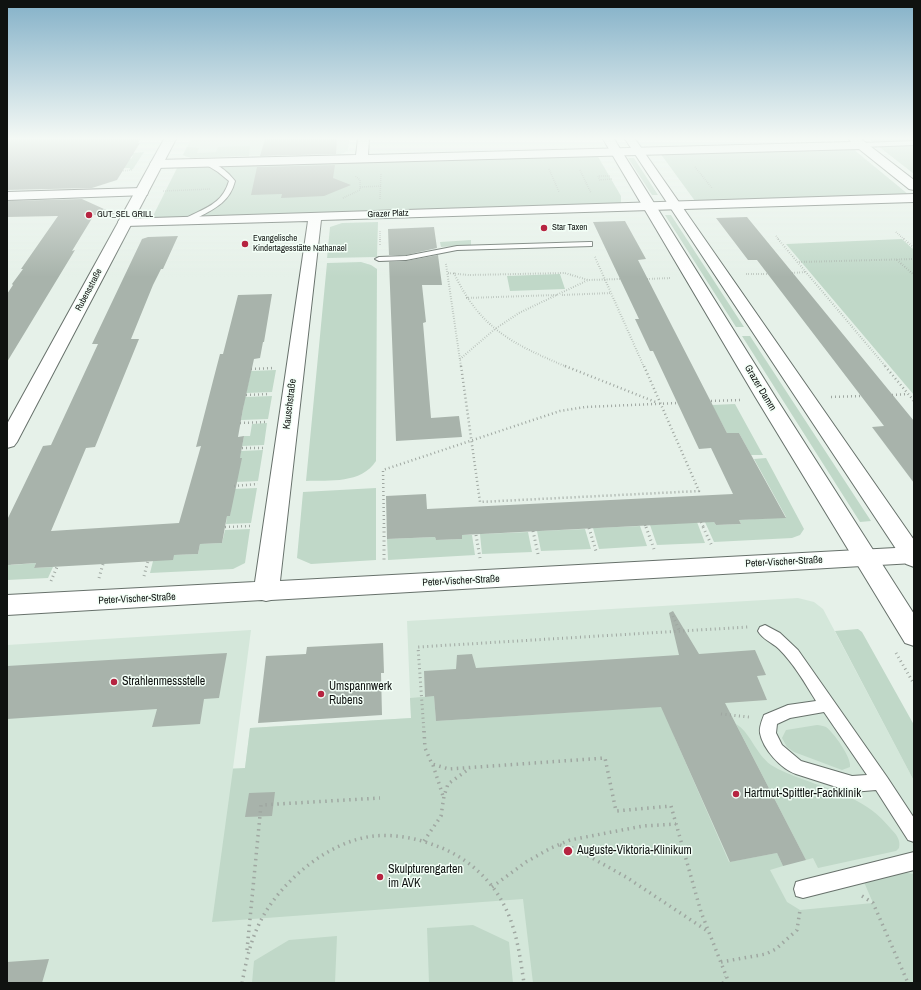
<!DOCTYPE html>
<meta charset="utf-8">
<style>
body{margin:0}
#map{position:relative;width:921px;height:990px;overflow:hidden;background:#e6f1e9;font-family:"Archivo Narrow",sans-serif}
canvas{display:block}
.frame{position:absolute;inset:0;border:8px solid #0f1210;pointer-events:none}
</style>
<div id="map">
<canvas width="921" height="990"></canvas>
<div class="frame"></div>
</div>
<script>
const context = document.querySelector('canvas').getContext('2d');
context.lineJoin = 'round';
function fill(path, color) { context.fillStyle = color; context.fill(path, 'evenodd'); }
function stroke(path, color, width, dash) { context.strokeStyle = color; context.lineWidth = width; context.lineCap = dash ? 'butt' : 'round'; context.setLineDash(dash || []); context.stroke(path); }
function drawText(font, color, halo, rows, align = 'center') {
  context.font = font + ' "Archivo Narrow",sans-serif'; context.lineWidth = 3; context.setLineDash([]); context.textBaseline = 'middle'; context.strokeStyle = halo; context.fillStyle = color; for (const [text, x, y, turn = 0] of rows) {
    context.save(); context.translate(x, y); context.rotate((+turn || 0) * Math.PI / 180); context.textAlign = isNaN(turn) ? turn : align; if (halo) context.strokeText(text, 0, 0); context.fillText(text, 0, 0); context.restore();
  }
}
const built = new Path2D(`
 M191,139H349L348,151L341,154L186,157L183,155Z
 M798,598L814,602L823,609L914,781V983H7V645L251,630L233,768H245L250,728L411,718L407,621Z`);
const green = new Path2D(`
 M869,139H914V174Z
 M250,146L249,156L191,158L183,155L187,147L199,148L197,153L216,152L218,147Z
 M852,148L909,195L695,201L660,153Z
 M144,152L133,169L130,170V168H122L128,159H131L133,156L130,155L132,153Z
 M597,155L621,196V204L152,218L178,166Z
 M628,158H634L658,195H652Z
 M665,215H671L744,327H736Z
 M378,222L377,257L327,258L330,227L342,223Z
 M902,239L914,250V395L786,244Z
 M471,240V245L441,247L440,242Z
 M361,262L371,265L377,269L376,461C361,484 330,480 306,481L327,263Z
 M560,274L565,289L510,291L507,276Z
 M742,336H750L871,521L860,522Z
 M276,370L272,392L246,393L251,371Z
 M272,396L268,419L241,420L245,397Z
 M735,404L763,455H751L739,433H727L712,405Z
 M267,423L264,445L242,446L244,436H250L252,424Z
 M263,450L258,481L235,482L241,451Z
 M766,458L804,529L800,535L792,538L714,542L705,522H714L716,525L741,524L739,520L786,517L754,459Z
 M257,488L251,523L226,524L227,516H230L233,489Z
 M376,488V560L311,564L297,558L303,492Z
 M697,522L705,543L657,545L650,525Z
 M640,526L647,546L599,549L593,528Z
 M250,529L245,563L233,569L150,573L153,561L174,555L198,554L200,544L222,543L225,530Z
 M585,529L591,549L541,551L537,531Z
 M528,532L532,552L482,554L480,534Z
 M462,535H472L475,555L388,560L387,539L435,537L436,540L462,539Z
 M7,556L11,565L36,563L34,568L53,567L48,578L7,580Z
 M858,629L862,632L914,725V781L835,631Z
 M434,696L436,721L671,706L674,736L729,862L777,853L783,866L770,870L787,902L800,910L873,903L864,882L902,872L914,874V983H533L523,899L212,922L233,769L245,768L250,728L411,718L410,698Z
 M736,724C750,732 755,753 771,765C781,771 791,775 802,779C837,792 867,799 891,829C896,834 901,840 899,848L896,851L818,868L813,858L806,860Z
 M817,725C820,725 823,726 826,727C834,733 852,758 850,767L842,770L794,752L787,747L782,738L786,730Z
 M473,925L509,942L513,983H429L427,928Z
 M337,936L335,983H252L254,961L289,940Z`);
const building = new Path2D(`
 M7,139H141L138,143H140L117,180L92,188L7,190Z
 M265,139H337L336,154L260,156Z
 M335,165L333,178L351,185L324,196L281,198L282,194L251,195L257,167Z
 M82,199L115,214L94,215L72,251L75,250L7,362V294L13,285L12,284L23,269H21L58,216L7,217V201Z
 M747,217L914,421V483L872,427L884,426L757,260H748L716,218Z
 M625,221L646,259L638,260L727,433H739L786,518L739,520L741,524L716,525L714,522L462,535V539L436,540L435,537L387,539L386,496L426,494L427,509L733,494L711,448L699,449L653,351H650L635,319H639L593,222Z
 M434,227L437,248L406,255H389L388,229Z
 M178,236L163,269H161L153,285L131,339H139L95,447L86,448L51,531L179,523L201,446L196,447L214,377L220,354H223L238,295L272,294L264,342H263L260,358L254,359L243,409L238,437L244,436L240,458H242L230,516H227L222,543L200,544L198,554L174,555L173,560L34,568L36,563L7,565V520L43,446L51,445L98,344H92L142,239L148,237Z
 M438,255L442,285H422L426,322L423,323L431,418L459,416L462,437L396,441L389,262L406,261Z
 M673,611L699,654L755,650L766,675L757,676L767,700L725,703L806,860L783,866L777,853L730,862L661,707L436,721L434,696L425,697L424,671L456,669L457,655L472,654L476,668L679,655L669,613Z
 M383,643L384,673H381L382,715L258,723L266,656L306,654L307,647Z
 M227,653L219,698L204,699L200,724L152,727L157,709L7,719V666Z
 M275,792L272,816L245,817L249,793Z
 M49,959L42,983H7V962Z`);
const pathFar4 = new Path2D(`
 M695,167L712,188
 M549,169L559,192
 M580,170L591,193
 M121,171L132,170
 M610,176H598L600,180L612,179
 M360,187L381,186
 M163,191L210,189
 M343,198L360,190V180L355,176
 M380,199L381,174
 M380,231V240
 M896,232L905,240
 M776,236L779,240`);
const pathFar3 = new Path2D(`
 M380,239V246
 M778,239L886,367
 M904,239L914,248
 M595,257L644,367
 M897,260L914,275
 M799,262L914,259
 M446,264L461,367
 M448,273L469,275L565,273L588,280L620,279
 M454,273C480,329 513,344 567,367
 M792,273L806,272
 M746,274H767
 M647,279L671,278
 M562,295L611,293
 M466,298L557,295
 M460,359L495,329L519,313L588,280`);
const pathFar2 = new Path2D(`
 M461,366L480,502L699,491L644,366
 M565,366L658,403
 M885,366L914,401
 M251,369L274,368
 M246,395L269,394
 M892,395L908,394
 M831,397L860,396
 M711,401L742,400
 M240,423L266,422
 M242,448H263
 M234,486L258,484
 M701,522L704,528
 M645,525L646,528
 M225,527L250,526
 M384,528L383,470L560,411L585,407L678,403`);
const pathFar1 = new Path2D(`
 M384,527V563
 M646,527L654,549
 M703,527L712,546
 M589,528L596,551
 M533,531L538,554
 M476,535L480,558
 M144,576L148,561
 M99,578L103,564
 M51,581L57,567
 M673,616L680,632
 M896,653L914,684
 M721,714L749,717
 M424,732L418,647L748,627`);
const path = new Path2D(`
 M424,731L425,748L432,764L449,769L605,758L616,811L671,806L701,912L729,983
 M433,765L443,796
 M424,841L441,816L444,796L448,784L470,768
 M560,845L576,849L626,877L709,932
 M492,887L526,862L551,848L570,840L643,826L676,824
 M862,896L873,903L908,983
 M247,950L261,805L380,798
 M721,962L766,954L776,949L797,930L800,910
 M242,983C246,962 250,942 260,922C280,882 328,841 374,836C394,834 416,838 434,845C464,855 491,878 505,907C517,931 520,957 524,983
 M723,983L726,977`);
const lane = new Path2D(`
 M914,141V145L862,147L859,145L862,143Z
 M205,162C216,161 229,173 235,181C230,201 216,208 199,217C194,220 190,224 184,223V219C204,208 222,205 229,181L218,172L205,164Z
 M589,242H592V246L457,250L406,260L379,261L375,259L379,257L406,256L457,246Z
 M765,625L780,633L798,650L887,777L914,818V842L908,840L876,790L852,792L796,774C781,769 763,749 760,733C759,728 762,720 764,715L788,705L816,701C805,683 794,664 779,649C773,643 762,639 758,631L760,627ZM824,712L867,775L852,776L801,761L782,745L776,733L777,724L790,718Z
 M914,852V870L803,898L796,896L794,889L796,882L803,880Z`);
const street = new Path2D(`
 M358,139H369L368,155L851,142L849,139H861L914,180V190L909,189L859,149L156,168L152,167L150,164L152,161L156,160L356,155Z
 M142,188L147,189L148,192L147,195L7,200V192Z
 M914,194V202L321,220L280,581L914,547V563L271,600L266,601L262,600L7,615V595L255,582L308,221L125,226L120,225L118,222L120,219Z`);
const secondary = new Path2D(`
 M164,139H176L17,442L14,446L7,448V424Z
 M603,139H614L776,398L914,614V646L905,643L756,398Z
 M625,139H635L914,540V567L906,564Z`);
const markers = [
 [89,215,4,"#b62441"],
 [544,228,4,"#b62441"],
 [245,244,4,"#b62441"],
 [114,682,4,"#b62441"],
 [321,694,4,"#b62441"],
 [736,794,4,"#b62441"],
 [568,851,5,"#b62441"],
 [380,877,4,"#b62441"]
];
const farStreetnames = [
 ["Grazer Platz",388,214,-2],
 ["Rubensstraße",89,290,-62]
];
const farPoinames = [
 ["GUT_SEL GRILL",97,215],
 ["Star Taxen",552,228],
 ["Evangelische",253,239],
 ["Kindertagesstätte Nathanael",253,249]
];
const streetNames = [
 ["Grazer Damm",760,388,59],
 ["Kauschstraße",290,404,-83],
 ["Peter-Vischer-Straße",784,562,-3],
 ["Peter-Vischer-Straße",461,581,-3],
 ["Peter-Vischer-Straße",137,599,-3]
];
const nearPoinames = [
 ["Strahlenmessstelle",122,682],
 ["Umspannwerk",329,687],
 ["Rubens",329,701],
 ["Hartmut-Spittler-Fachklinik",744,794],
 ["Auguste-Viktoria-Klinikum",577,851],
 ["Skulpturengarten",388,870],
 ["im AVK",388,884]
];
fill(built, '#d4e7da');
fill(green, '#c0d8c8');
fill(building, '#a8b3ab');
stroke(lane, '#67716b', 2);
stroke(street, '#67716b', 2);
stroke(secondary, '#67716b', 2);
stroke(pathFar4, '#9fa7a1', 1.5, [0.5, 1.5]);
stroke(pathFar3, '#9fa7a1', 2, [0.5, 2]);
stroke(pathFar2, '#9fa7a1', 2.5, [1, 3]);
stroke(pathFar1, '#9fa7a1', 3, [1, 3.5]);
stroke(path, '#9fa7a1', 3.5, [1.5, 4.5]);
fill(lane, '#fff');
fill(street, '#fff');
fill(secondary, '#fff');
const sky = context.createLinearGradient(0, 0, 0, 277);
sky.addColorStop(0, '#84b1c8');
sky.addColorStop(0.5, '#f4f9f5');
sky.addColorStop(1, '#f4f9f500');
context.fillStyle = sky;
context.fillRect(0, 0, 921, 277);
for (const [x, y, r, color] of markers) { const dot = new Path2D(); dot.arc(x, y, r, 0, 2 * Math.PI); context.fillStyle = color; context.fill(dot); stroke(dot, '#f3fff7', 1.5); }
drawText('9px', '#0f1210', '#f3fff7', farStreetnames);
drawText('9px', '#0f1210', '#f3fff7', farPoinames, 'left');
drawText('10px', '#0f1210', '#f3fff7', streetNames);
drawText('12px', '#0f1210', '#f3fff7', nearPoinames, 'left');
</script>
